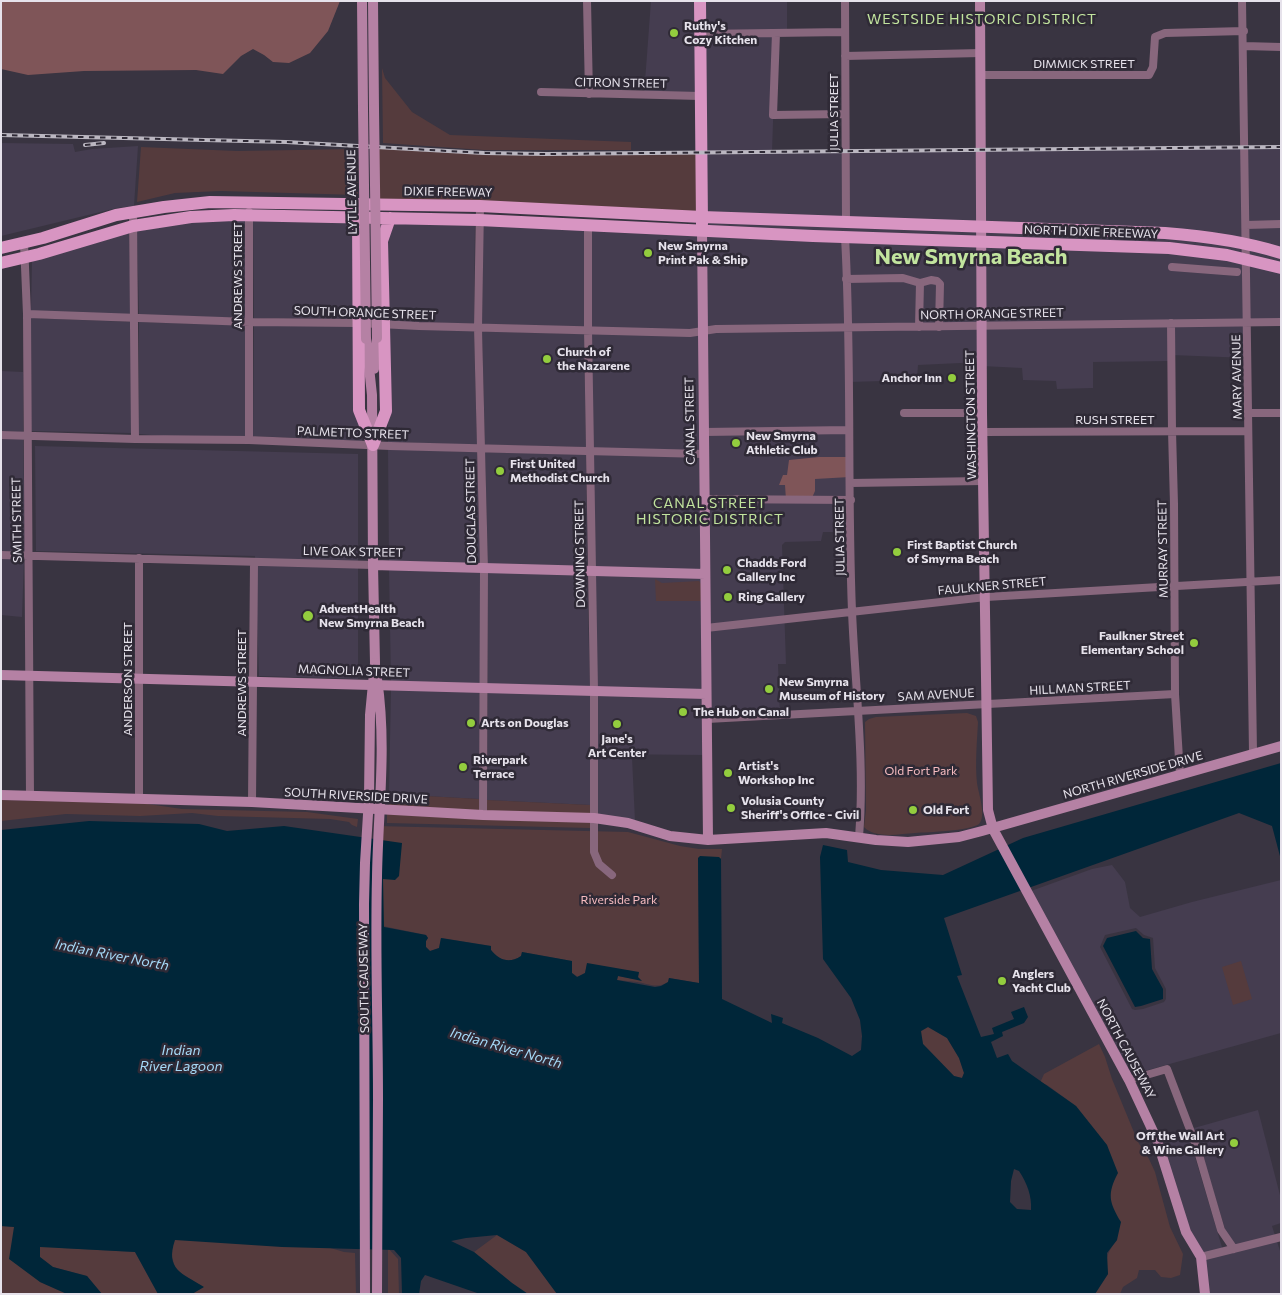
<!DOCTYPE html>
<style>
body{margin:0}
#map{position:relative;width:1282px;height:1295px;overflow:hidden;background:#393441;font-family:Commissioner,sans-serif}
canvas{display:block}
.frame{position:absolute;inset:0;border:2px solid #e6e2eb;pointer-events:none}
</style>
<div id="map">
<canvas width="1282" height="1295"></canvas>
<div class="frame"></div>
</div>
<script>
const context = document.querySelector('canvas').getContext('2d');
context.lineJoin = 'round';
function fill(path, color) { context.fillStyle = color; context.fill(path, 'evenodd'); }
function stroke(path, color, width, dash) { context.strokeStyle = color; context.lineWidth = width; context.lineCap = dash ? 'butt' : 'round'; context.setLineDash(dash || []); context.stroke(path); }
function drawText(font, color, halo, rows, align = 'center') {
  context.font = font + ' Commissioner,sans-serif'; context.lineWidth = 5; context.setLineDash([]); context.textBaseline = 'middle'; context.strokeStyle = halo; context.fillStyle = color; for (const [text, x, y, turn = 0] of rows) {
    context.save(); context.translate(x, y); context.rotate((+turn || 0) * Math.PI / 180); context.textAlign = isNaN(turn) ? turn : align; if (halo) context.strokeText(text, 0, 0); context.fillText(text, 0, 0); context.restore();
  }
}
const built = new Path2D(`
 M651,1H787V33H776L772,152L1281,147V322H1247L1248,358L1171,355V361L1093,362V388L1057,389L1056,381L1023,380L1022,368L982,366V362L918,365L917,380L849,382L851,532H823L821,541L785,542L782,545L786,664H778L780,715L707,719V755L594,754L588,226L702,231L700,96L644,95Z
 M1,143L73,144L75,152L92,149L138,146L134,206L117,208L1,236Z
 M245,218L246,318L139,315L137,229L149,226Z
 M253,219L354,221L355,319L254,318Z
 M393,222L475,224L474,324L388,321L386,244Z
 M483,224L584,229V327L482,324Z
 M129,230L131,315L31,311L32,260Z
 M31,318L131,322V433L31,431Z
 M139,322L246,325L245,436H163L139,434Z
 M254,326H355L362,441L253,436Z
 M388,328L474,331L477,445L388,442Z
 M482,331L584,334L586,447L485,445Z
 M1,371L23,372V432L1,431Z
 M1,439H23L25,552L1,551Z
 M35,446L358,454V679L259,676L255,556L36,551Z
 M388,449L477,452L480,564L389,562Z
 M485,452L586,454L587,567L488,565Z
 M1,558L24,559L22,617L1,615Z
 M389,569L480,572V684L391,681Z
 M488,572L587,574L590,686L488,684Z
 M391,689L480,691L479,799L389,794Z
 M488,691L590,694V805L487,800Z
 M598,757H632L635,821L598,815Z
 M1112,865L1125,882L1130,908L1140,917L1192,902L1281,880V1033L1130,1075L1031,891L1092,869ZM1136,928L1144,935L1153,938L1155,968L1166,989V999L1164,1002L1143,1009L1135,1010L1132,1009L1100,947L1105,935Z
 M1258,1110L1281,1199V1223L1272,1226L1281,1254V1294H1209L1160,1138L1187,1130L1224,1254L1232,1252L1194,1128Z`);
const green = new Path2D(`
 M382,68L385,78L412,112L450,135L631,142V150H484L383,143Z
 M375,146L484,153L546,154L701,153L702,217L377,205Z
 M141,147L237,151L357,149L358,195L221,191L175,193L137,202Z
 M655,579L662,583L699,581L702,585L703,601H656Z
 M967,713L976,716L978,722C977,742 975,763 977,783C978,792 987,816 979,824C970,831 928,832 915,833C900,834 875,839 864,827L866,810L865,722L869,719L876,717Z
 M389,794L479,799V812L388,806Z
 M1,800L141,803L182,809L307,812L358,819L357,827L352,825L349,822L330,819L218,816L192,813L140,816L66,814L1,821Z
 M487,800L590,805V815L487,812Z
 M387,814L590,822V828L387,823Z
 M375,826L628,832L680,846L699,849H722L721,859L718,857L698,858L699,983L669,978L668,982C657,989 650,984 637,982C631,981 624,981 617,980L618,976L634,979L638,977L639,973L587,964L585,973L578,977L572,973V961L522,952L521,956C509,964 499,960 491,950V946L441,938L439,948L430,951L426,947V941L428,938L426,935L368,923Z
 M1241,961L1252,999L1233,1005L1222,967Z
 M928,1027L947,1038L959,1058L964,1073L962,1078L954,1076L923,1044L920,1032Z
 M1099,1044L1105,1057L1112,1079L1138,1142L1149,1159L1155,1172L1170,1227L1183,1254L1180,1275L1171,1278L1161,1277L1155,1270H1139L1137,1278L1123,1287L1120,1294H1095L1108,1274C1105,1258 1107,1253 1117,1240L1111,1206L1107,1145L1076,1106L1047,1085L1040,1083L1044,1074Z
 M1,1226L14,1227L40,1282L67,1294H1Z
 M183,1234L324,1246L344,1252L355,1253L356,1294H192L203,1287L176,1270L171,1254L165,1245Z
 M497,1235L526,1252L557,1294H528L512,1283L474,1252Z
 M55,1246L62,1248L135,1252L158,1294H102L87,1276L53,1267L40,1257V1247Z
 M388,1248L398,1259L399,1294H388Z`);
const forest = new Path2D(`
 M1,1H340L328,31L310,53L289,63L273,62L264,55L253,49L241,56L223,74L196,70L84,71L28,75L1,69Z
 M819,457H850V477L815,479V491L811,500H786L785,485H779L783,475H787L789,460Z`);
const water = new Path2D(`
 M1281,763V860L1272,826L1239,813L944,918L962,975L957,976L981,1037L994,1034L992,1028L1014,1019L1011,1012L1024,1007L1028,1017L1024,1023L1002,1032L1003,1036L991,1042L997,1058L1008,1054L1012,1061L1076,1106L1107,1145L1118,1173C1107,1194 1109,1202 1121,1222L1117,1240L1107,1253L1108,1274L1095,1294H557L526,1252L497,1235L466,1238L451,1241L474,1252L512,1283L528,1294H480L425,1275L421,1281L419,1294H402L401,1258L394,1250L282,1247L175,1240C165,1270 182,1273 204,1287L192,1294H158L135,1252L40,1247V1257L53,1267L87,1276L102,1294H67L40,1282L9,1259L14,1227L1,1226V830L89,821L199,824L227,831L284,826L402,843L399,876L395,880L383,879L384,927L426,935L428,938L426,941V947L430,951L439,948L441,938L491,946V950C499,960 509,964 521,956L522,952L572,961V973L577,977L585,973L587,963L639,972L638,977L642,981L618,976L617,980L655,987L661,986L668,982L669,978L699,983L698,858L700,856L719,857L721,859L722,999L772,1023L771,1014L783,1018L782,1023L818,1038L852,1056L861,1050L862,1036L860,1020L851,998L823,959L820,857L823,845L847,850L848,862L881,870L943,875L1023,838ZM928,1027L947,1038L959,1058L964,1073L962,1078L954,1076L923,1044L921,1031ZM1014,1169L1019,1171C1027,1183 1032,1196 1031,1210L1017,1209L1010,1202L1011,1181Z
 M1136,931L1143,938L1150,939L1152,969L1163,989V999L1141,1006L1135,1007L1103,946L1107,938Z`);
const street = new Path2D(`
 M587,1L589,94
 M845,1L846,223
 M1242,1L1253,752
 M776,33L773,115L844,114
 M700,34L845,32
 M1244,46L1281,47
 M845,56L981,53
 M981,75H1149L1153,67L1155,37L1165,33L1244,31
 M541,92L700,96
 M480,206L478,328L484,568L483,815
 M133,212L135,439
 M1246,225L1281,224
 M588,226V331L594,690V852L599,864L612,875
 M845,237C852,361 847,486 852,611C855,686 865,762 859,837
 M24,243L27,314L30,796
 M1172,267L1237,272
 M846,279L903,278L920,283L919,327
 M920,283L931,280L937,281L940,284L939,327
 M27,314L250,322L359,323L419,326L690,333L716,329L1281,322
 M1171,323L1172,431L1174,504L1175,694L1180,775
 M904,413H982
 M1249,413H1281
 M704,432L849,430
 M983,432L1248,431
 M1,435L135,439L249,440L390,446L704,454
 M249,440V212
 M850,483L984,481
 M705,499L851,500
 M1,555L373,565
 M139,558V799
 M706,628L986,597L1281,580
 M707,719L1175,694
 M252,802L254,563
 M1129,1080L1167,1069L1197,1148L1221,1230L1234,1249
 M1201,1257L1281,1237`);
const secondary = new Path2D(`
 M362,1L363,109
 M373,1L374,109
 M980,1L982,413L988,810L993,829L1129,1080L1157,1140L1186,1232L1201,1257L1205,1294
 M702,231L708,840
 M366,339L372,395L373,565L375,663
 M374,369L377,338
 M373,565L705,574
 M1,675L706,694
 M1,795L252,802L483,815L594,818L628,823L670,836L708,840L826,833L876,840L908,842L959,837L982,831L1281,746
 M377,1294L378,1099`);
const primary = new Path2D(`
 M700,1L702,224
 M360,211L358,217L359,410L373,445
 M1,248L43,238L116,215L164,207L210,202L480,206L702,217L1165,233C1204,236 1243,241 1281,253
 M1,263L39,254L133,226L191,217L234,215L479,220L813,236L1169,248L1227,255L1281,268
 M373,445L386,411L382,241L390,218`);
const rail = new Path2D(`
 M1,135L286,142L484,153L546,154L1281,147
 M85,145L104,143`);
const secondaryBridge = new Path2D(`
 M363,109L366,339
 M374,109L377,338
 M377,679C387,747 378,809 377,877C375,951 378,1025 378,1099
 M365,1294L364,904L365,863L369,798L370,715L375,663`);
const markers = [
 [674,33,5,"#93cd3e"],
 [648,253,5,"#93cd3e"],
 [547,359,5,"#93cd3e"],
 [952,378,5,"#93cd3e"],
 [736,443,5,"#93cd3e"],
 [500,471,5,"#93cd3e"],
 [897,552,5,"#93cd3e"],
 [727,570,5,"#93cd3e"],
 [728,597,5,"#93cd3e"],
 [308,616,6,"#93cd3e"],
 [1194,643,5,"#93cd3e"],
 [769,689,5,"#93cd3e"],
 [683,712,5,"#93cd3e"],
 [471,723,5,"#93cd3e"],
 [617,724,5,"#93cd3e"],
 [463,767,5,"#93cd3e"],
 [728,773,5,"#93cd3e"],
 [731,808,5,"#93cd3e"],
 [913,810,5,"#93cd3e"],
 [1002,981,5,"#93cd3e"],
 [1234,1143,5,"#93cd3e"]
];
const poiNames = [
 ["Ruthy's",684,26],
 ["Cozy Kitchen",684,40],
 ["New Smyrna",658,246],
 ["Print Pak & Ship",658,260],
 ["Church of",557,352],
 ["the Nazarene",557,366],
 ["Anchor Inn",942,378,"right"],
 ["New Smyrna",746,436],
 ["Athletic Club",746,450],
 ["First United",510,464],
 ["Methodist Church",510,478],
 ["First Baptist Church",907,545],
 ["of Smyrna Beach",907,559],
 ["Chadds Ford",737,563],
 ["Gallery Inc",737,577],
 ["Ring Gallery",738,597],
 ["AdventHealth",319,609],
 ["New Smyrna Beach",319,623],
 ["Faulkner Street",1184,636,"right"],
 ["Elementary School",1184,650,"right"],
 ["New Smyrna",779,682],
 ["Museum of History",779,696],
 ["The Hub on Canal",693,712],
 ["Arts on Douglas",481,723],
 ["Jane's",617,739,"center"],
 ["Art Center",617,753,"center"],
 ["Riverpark",473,760],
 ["Terrace",473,774],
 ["Artist's",738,766],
 ["Workshop Inc",738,780],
 ["Volusia County",741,801],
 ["Sheriff's Office - Civil",741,815],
 ["Old Fort",923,810],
 ["Anglers",1012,974],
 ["Yacht Club",1012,988],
 ["Off the Wall Art",1224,1136,"right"],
 ["& Wine Gallery",1224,1150,"right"]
];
const streetNames = [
 ["DIMMICK STREET",1084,64],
 ["CITRON STREET",621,83,1],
 ["JULIA STREET",834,112,-90],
 ["LYTLE AVENUE",352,192,-91],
 ["DIXIE FREEWAY",448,192,1],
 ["NORTH DIXIE FREEWAY",1091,232,2],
 ["ANDREWS STREET",238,276,-90],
 ["SOUTH ORANGE STREET",365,313,2],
 ["NORTH ORANGE STREET",992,314,-1],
 ["MARY AVENUE",1237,377,-91],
 ["WASHINGTON STREET",971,415,-91],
 ["RUSH STREET",1115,420],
 ["CANAL STREET",690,421,-91],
 ["PALMETTO STREET",353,433,2],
 ["DOUGLAS STREET",471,511,-91],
 ["SMITH STREET",17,520,-91],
 ["JULIA STREET",840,537,-91],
 ["MURRAY STREET",1163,549,-91],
 ["LIVE OAK STREET",353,552,1],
 ["DOWNING STREET",580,554,-91],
 ["FAULKNER STREET",992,586,-5],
 ["MAGNOLIA STREET",354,671,2],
 ["ANDERSON STREET",128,679,-90],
 ["ANDREWS STREET",242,683,-90],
 ["HILLMAN STREET",1080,688,-3],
 ["SAM AVENUE",936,695,-3],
 ["NORTH RIVERSIDE DRIVE",1133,775,-16],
 ["SOUTH RIVERSIDE DRIVE",356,796,3],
 ["SOUTH CAUSEWAY",364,978,-91],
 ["NORTH CAUSEWAY",1126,1049,62]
];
const parkNames = [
 ["Old Fort Park",921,771],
 ["Riverside Park",619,900]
];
const neighbourhoodNames = [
 ["WESTSIDE HISTORIC DISTRICT",982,19],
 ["CANAL STREET",710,503],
 ["HISTORIC DISTRICT",710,519]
];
const waterNames = [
 ["Indian River North",112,955,11],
 ["Indian River North",506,1048,16],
 ["Indian",181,1050],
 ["River Lagoon",181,1066]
];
const townNames = [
 ["New Smyrna Beach",971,257]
];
fill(built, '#453d50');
fill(green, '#553b3d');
fill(forest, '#7f5558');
fill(water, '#002639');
stroke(street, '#88677d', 8);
stroke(secondary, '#b581a4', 10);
stroke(primary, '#d895c2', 12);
stroke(rail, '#bbb7c1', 4);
stroke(rail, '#2f2a36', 2, [5.5]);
stroke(secondaryBridge, '#b581a4', 10);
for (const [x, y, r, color] of markers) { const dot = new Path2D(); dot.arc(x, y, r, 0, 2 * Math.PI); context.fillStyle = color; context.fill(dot); stroke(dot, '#2f2a36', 2); }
drawText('bold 12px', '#e6e2eb', '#2f2a36', poiNames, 'left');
drawText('12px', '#e6e2eb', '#2f2a36', streetNames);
drawText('12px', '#f8bdc1', '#2f2a36', parkNames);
context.letterSpacing = '1px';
drawText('14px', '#c2e49e', '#2f2a36', neighbourhoodNames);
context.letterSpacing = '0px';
drawText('italic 14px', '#a5d9f7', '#2f2a36', waterNames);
drawText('bold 22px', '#c2e49e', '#2f2a36', townNames);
</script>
